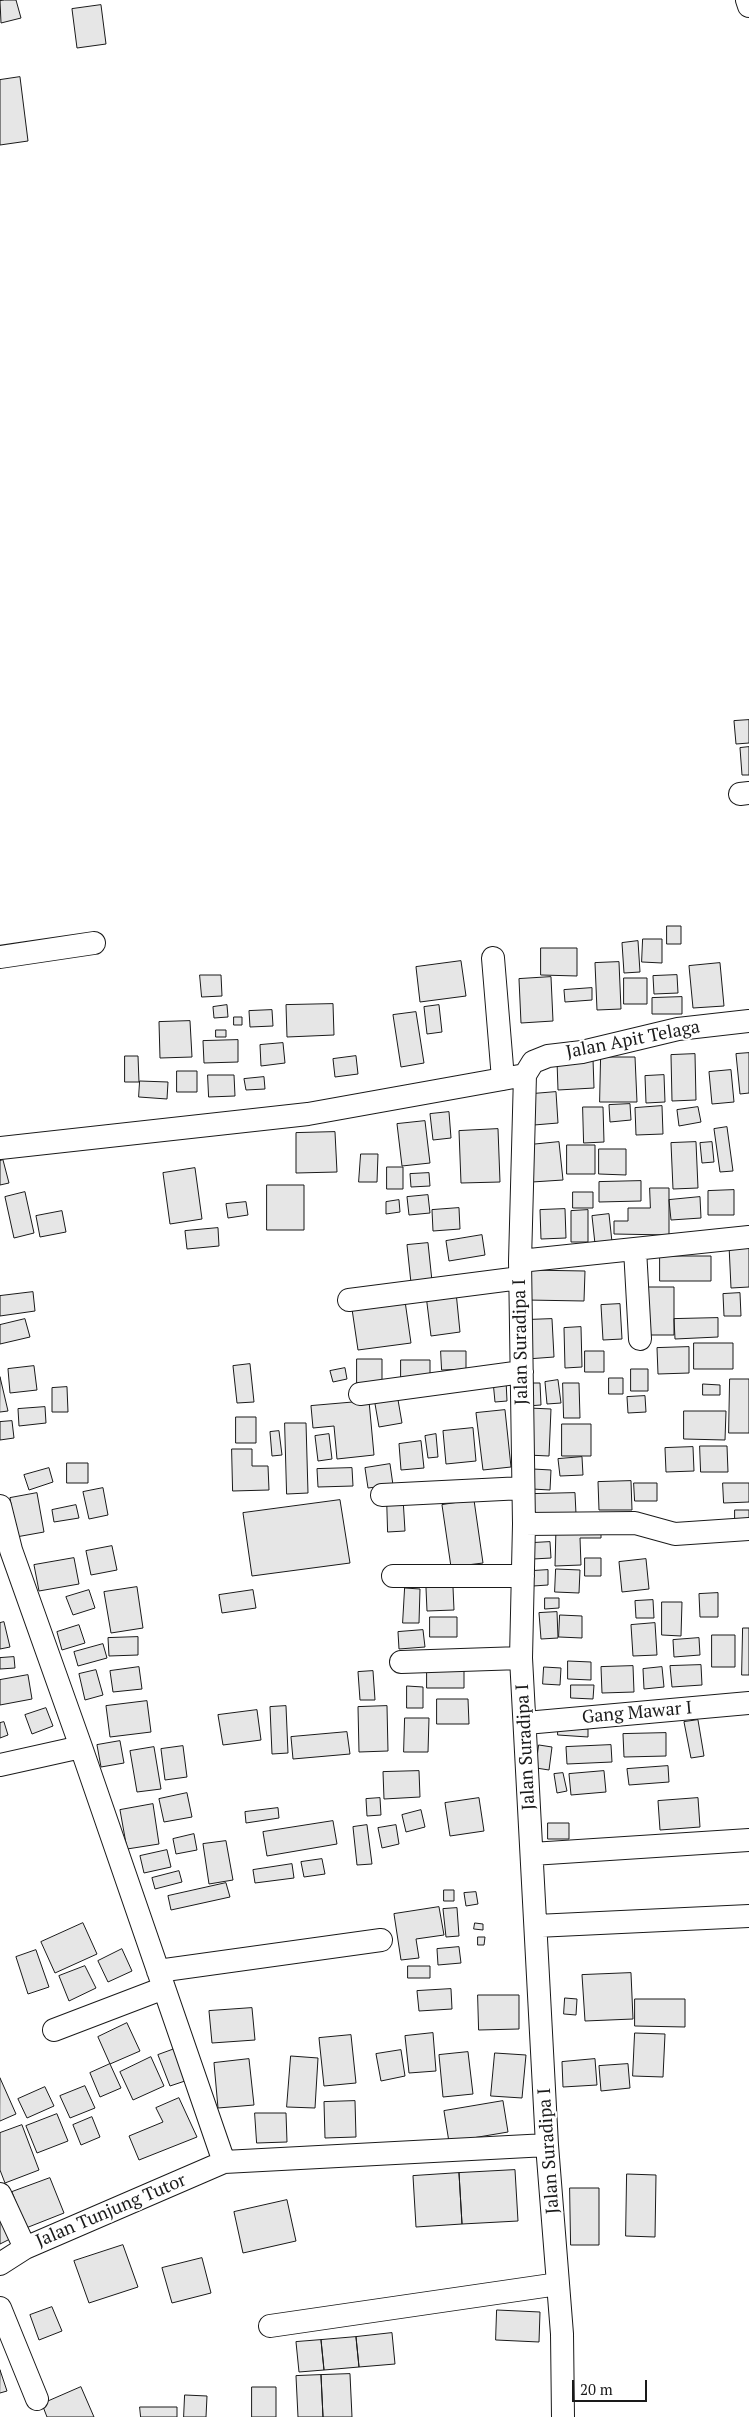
<!DOCTYPE html>
<style>
body{margin:0}
#map{position:relative;width:749px;height:2417px;overflow:hidden;background:#fff;font-family:"PT Serif",serif}
canvas{display:block}
.scale{position:absolute;left:572px;top:2380px;width:75px;height:22px;box-sizing:border-box;border:2px solid #1a1a1a;border-top:0;padding-left:6px;font-size:15px;line-height:18px;white-space:nowrap;color:#1a1a1a;-webkit-text-stroke:4px #fff;paint-order:stroke}
</style>
<div id="map">
<canvas width="749" height="2417"></canvas>
<div class="scale">20 m</div>
</div>
<script>
const context = document.querySelector('canvas').getContext('2d');
context.lineJoin = 'round';
function fill(path, color) { context.fillStyle = color; context.fill(path, 'evenodd'); }
function stroke(path, color, width, dash) { context.strokeStyle = color; context.lineWidth = width; context.lineCap = dash ? 'butt' : 'round'; context.setLineDash(dash || []); context.stroke(path); }
function drawText(font, color, halo, rows, align = 'center') {
  context.font = font + ' "PT Serif",serif'; context.lineWidth = 4; context.setLineDash([]); context.textBaseline = 'middle'; context.strokeStyle = halo; context.fillStyle = color; for (const [text, x, y, turn = 0] of rows) {
    context.save(); context.translate(x, y); context.rotate((+turn || 0) * Math.PI / 180); context.textAlign = isNaN(turn) ? turn : align; if (halo) context.strokeText(text, 0, 0); context.fillText(text, 0, 0); context.restore();
  }
}
const building = new Path2D(`
 M5,0H16L21,18L1,23L0,1Z
 M101,5L106,44L77,48L72,9Z
 M20,77L28,141L0,145V80Z
 M749,720V743L736,744L734,721Z
 M749,747V775H742L740,748Z
 M667,926H681V944H667Z
 M643,939H662V963L642,962Z
 M638,941L640,972L624,973L622,943Z
 M541,948H577V976L541,975Z
 M461,961L466,996L420,1002L416,967Z
 M619,962L621,1009L597,1010L595,963Z
 M720,963L724,1006L693,1008L689,966Z
 M200,975H221L222,996L202,997Z
 M677,975L678,993L654,994L653,976Z
 M551,977L553,1021L521,1023L519,979Z
 M624,978H647V1004H624Z
 M592,988V1000L565,1002L564,990Z
 M682,997V1014H652V998Z
 M333,1004L334,1035L287,1037L286,1005Z
 M227,1005L228,1017L214,1018L213,1007Z
 M439,1005L442,1032L427,1034L424,1007Z
 M272,1010L273,1026L250,1027L249,1011Z
 M416,1012L424,1063L401,1067L393,1015Z
 M234,1017H242V1025H234Z
 M190,1021L192,1057L160,1058L159,1022Z
 M216,1030H226V1037H216Z
 M238,1040V1062L204,1063L203,1041Z
 M283,1043L285,1063L261,1066L260,1045Z
 M749,1053V1093L740,1094L736,1054Z
 M695,1054L696,1100L672,1101L671,1055Z
 M125,1056H138L139,1082H125Z
 M356,1056L358,1074L335,1077L333,1059Z
 M601,1057H635L637,1102H600Z
 M593,1059L594,1088L558,1090L557,1061Z
 M731,1070L734,1102L712,1104L709,1072Z
 M177,1071H197V1092H177Z
 M208,1075H234L235,1096L209,1097Z
 M664,1075L665,1102L646,1103L645,1076Z
 M264,1077L265,1089L246,1090L244,1079Z
 M140,1081L168,1082L167,1099L139,1097Z
 M556,1092L558,1123L534,1125L532,1094Z
 M630,1104L631,1120L610,1122L609,1105Z
 M662,1106L663,1134L636,1135L635,1108Z
 M583,1107H603L604,1142L584,1143Z
 M698,1107L701,1122L679,1126L677,1110Z
 M449,1112L451,1138L433,1140L430,1114Z
 M425,1121L430,1163L402,1166L397,1124Z
 M727,1127L733,1171L720,1172L714,1129Z
 M498,1129L500,1182L461,1183L459,1131Z
 M335,1132L337,1172L296,1173V1133Z
 M559,1142L563,1180L532,1182L529,1145Z
 M696,1142L698,1188L673,1189L671,1143Z
 M712,1142L714,1162L702,1163L700,1143Z
 M567,1145H595V1174H567Z
 M599,1149H626V1175L599,1174Z
 M361,1154H378L377,1182H359Z
 M3,1160L9,1183L0,1185V1161Z
 M387,1167H403V1189H387Z
 M195,1168L202,1219L170,1224L163,1173Z
 M429,1173L430,1186L411,1187L410,1174Z
 M641,1181V1201L599,1202V1182Z
 M267,1185H304V1230H267Z
 M650,1188H669V1235L614,1234V1221H628V1208H650Z
 M734,1190V1215H708V1191Z
 M25,1192L34,1233L14,1238L5,1197Z
 M573,1192H593V1208H573Z
 M428,1195L430,1213L409,1215L407,1197Z
 M700,1197L701,1218L671,1220L669,1200Z
 M399,1200L400,1212L386,1214V1202Z
 M246,1202L248,1215L228,1218L226,1204Z
 M459,1208L460,1229L433,1231L432,1210Z
 M565,1209L566,1238L541,1239L540,1210Z
 M588,1210V1242H571V1211Z
 M62,1211L66,1232L40,1237L36,1216Z
 M609,1214L612,1242L595,1244L592,1216Z
 M218,1228L219,1246L187,1249L185,1231Z
 M482,1235L485,1255L449,1261L446,1241Z
 M428,1243L432,1281L411,1283L407,1245Z
 M749,1244V1287L731,1288L729,1245Z
 M660,1256H711V1281H660Z
 M527,1270L585,1271L584,1301L526,1300Z
 M648,1287H674V1335H648Z
 M33,1292L35,1311L0,1316V1296Z
 M456,1292L460,1332L431,1336L426,1295Z
 M740,1293L741,1316H724L723,1294Z
 M405,1301L411,1343L358,1350L352,1309Z
 M620,1304L622,1339L603,1340L601,1305Z
 M718,1318V1337L675,1339L674,1319Z
 M25,1319L30,1337L0,1344V1325Z
 M552,1319L554,1357L527,1359L525,1320Z
 M581,1327L582,1367L565,1368L564,1328Z
 M694,1343H733V1369H694Z
 M689,1347V1373L658,1374L657,1348Z
 M441,1351H466V1369L442,1370Z
 M585,1351H604V1372H585Z
 M357,1359H382V1383H357Z
 M401,1360H430V1380H401Z
 M250,1364L254,1402L237,1403L233,1366Z
 M34,1366L37,1390L10,1393L8,1369Z
 M345,1368L347,1379L333,1382L330,1371Z
 M631,1369H648V1391H631Z
 M0,1377L8,1411L0,1412Z
 M609,1378H623V1394H609Z
 M730,1379H749V1433H729Z
 M506,1380L507,1401L495,1402L493,1381Z
 M558,1380L561,1403L547,1404L545,1382Z
 M526,1383H540L541,1405L527,1406Z
 M563,1383H579L580,1418H564Z
 M703,1384L720,1385V1395H703Z
 M67,1387L68,1412H52V1388Z
 M397,1394L402,1423L379,1427L374,1398Z
 M645,1396L646,1412L628,1413L627,1397Z
 M369,1401L374,1455L337,1459L334,1426L313,1428L311,1406Z
 M45,1407L46,1423L19,1426L18,1409Z
 M529,1408L551,1409L549,1456L527,1455Z
 M505,1410L511,1467L483,1470L476,1413Z
 M684,1411H726L725,1440L684,1439Z
 M236,1417H256V1443H236Z
 M12,1421L14,1438L0,1440V1422Z
 M285,1423H306L308,1493L287,1494Z
 M562,1424H591V1456H562Z
 M473,1428L476,1461L446,1464L443,1431Z
 M279,1431L282,1455L272,1456L270,1432Z
 M329,1434L332,1459L318,1461L315,1436Z
 M436,1434L438,1457L428,1458L425,1436Z
 M421,1441L424,1468L401,1470L399,1444Z
 M700,1446H727L728,1472H701Z
 M693,1447L694,1471L666,1472L665,1448Z
 M232,1449H252V1466H268L269,1490L233,1491Z
 M582,1457L583,1475L560,1476L558,1459Z
 M67,1463H88V1483H67Z
 M390,1464L393,1485L368,1488L365,1468Z
 M49,1468L53,1482L29,1490L24,1475Z
 M352,1468L353,1486L318,1487L317,1469Z
 M533,1469L551,1470L550,1490L532,1489Z
 M631,1481L632,1510H599L598,1482Z
 M634,1483H657V1501H635Z
 M723,1483H749V1502L724,1503Z
 M103,1488L108,1515L89,1519L83,1492Z
 M37,1493L44,1532L16,1537L10,1498Z
 M575,1493L576,1514L534,1515L533,1494Z
 M387,1498H403L405,1531L388,1532Z
 M340,1500L350,1563L252,1576L243,1513Z
 M474,1500L483,1563L451,1567L442,1505Z
 M76,1505L79,1518L54,1522L52,1510Z
 M735,1510H749V1522L735,1523Z
 M601,1527V1538H580L581,1565L555,1566L556,1528Z
 M550,1542L551,1558L533,1559L532,1543Z
 M112,1546L117,1570L91,1575L86,1551Z
 M74,1558L79,1584L39,1591L34,1565Z
 M585,1558H601V1576H585Z
 M646,1559L649,1589L622,1592L619,1562Z
 M556,1569L580,1570L579,1593L555,1592Z
 M548,1570V1585L533,1586L532,1571Z
 M137,1587L143,1628L111,1633L104,1592Z
 M453,1587L454,1610L427,1611L426,1588Z
 M405,1588L420,1589L419,1623H403Z
 M89,1590L95,1608L73,1615L66,1597Z
 M253,1590L256,1608L222,1613L219,1595Z
 M718,1593V1617H700L699,1594Z
 M545,1598H559V1608L545,1609Z
 M653,1600L654,1618H636L635,1601Z
 M662,1602H682L681,1636L662,1635Z
 M557,1612L558,1638L541,1639L539,1613Z
 M560,1615L582,1616V1638L559,1637Z
 M430,1617H457V1637H430Z
 M4,1622L10,1647L0,1649V1623Z
 M655,1623L657,1655L633,1656L631,1625Z
 M79,1625L85,1643L62,1650L57,1632Z
 M743,1628H749V1675H742Z
 M423,1630L425,1647L399,1649L398,1632Z
 M712,1635H735V1667H712Z
 M138,1637V1655L109,1656L108,1638Z
 M699,1638L700,1655L674,1657L673,1640Z
 M103,1644L107,1658L78,1666L74,1652Z
 M14,1657L15,1668L0,1669V1658Z
 M568,1661L591,1662V1680L568,1679Z
 M427,1664H464V1688H427Z
 M701,1665L702,1685L672,1687L670,1666Z
 M633,1666L634,1692L602,1693L601,1667Z
 M139,1667L142,1689L113,1692L110,1671Z
 M544,1667L561,1668L560,1685L543,1684Z
 M662,1667L664,1687L644,1689L643,1669Z
 M96,1670L103,1695L85,1700L79,1674Z
 M373,1671L375,1700H360L358,1672Z
 M28,1675L32,1699L0,1705V1680Z
 M571,1685H594L593,1699L571,1698Z
 M407,1686L423,1687V1708H407Z
 M437,1699H468L469,1724H437Z
 M147,1701L151,1732L110,1737L106,1706Z
 M286,1706L288,1753L272,1754L270,1707Z
 M387,1706L388,1751L359,1752L358,1707Z
 M46,1708L53,1726L32,1734L25,1715Z
 M257,1710L261,1740L223,1745L218,1715Z
 M405,1718H429L428,1752H404Z
 M698,1720L704,1756L691,1758L684,1722Z
 M4,1722L8,1735L0,1738V1723Z
 M558,1726L588,1729V1737L558,1735Z
 M347,1732L350,1754L293,1759L291,1737Z
 M666,1733V1756L624,1757L623,1734Z
 M120,1741L124,1763L101,1767L97,1745Z
 M539,1745L552,1747L549,1770L536,1768Z
 M611,1745L612,1762L567,1764L566,1747Z
 M183,1746L187,1777L165,1780L161,1749Z
 M154,1747L161,1789L137,1792L130,1751Z
 M668,1766L669,1782L629,1785L627,1769Z
 M419,1771L420,1797L384,1799L383,1772Z
 M604,1771L606,1792L571,1795L569,1774Z
 M563,1773L567,1791L557,1793L554,1774Z
 M187,1793L192,1817L164,1822L159,1799Z
 M380,1798L381,1815L367,1816L366,1799Z
 M479,1798L484,1831L450,1836L445,1803Z
 M698,1798L700,1827L660,1830L658,1801Z
 M153,1804L159,1844L127,1849L120,1810Z
 M278,1808L279,1818L246,1823L245,1812Z
 M421,1810L425,1827L406,1832L402,1815Z
 M333,1821L337,1844L267,1856L263,1832Z
 M548,1823H569V1839H548Z
 M367,1825L372,1864L357,1865L353,1827Z
 M396,1825L399,1844L382,1848L378,1828Z
 M194,1834L197,1850L176,1854L173,1839Z
 M226,1841L233,1880L209,1884L203,1844Z
 M167,1850L171,1867L144,1873L140,1856Z
 M322,1859L325,1874L304,1877L301,1862Z
 M292,1864L294,1878L255,1883L253,1870Z
 M179,1871L182,1882L155,1889L152,1878Z
 M226,1883L230,1897L171,1910L168,1896Z
 M444,1890H454V1901H444Z
 M476,1892L478,1904L466,1906L464,1893Z
 M439,1907L444,1935L416,1939L419,1958L401,1960L394,1914Z
 M457,1908L459,1936L446,1937L443,1909Z
 M83,1923L97,1954L55,1973L41,1942Z
 M475,1923L483,1924V1930L474,1929Z
 M478,1937H485L484,1945H478Z
 M459,1947L461,1963L438,1965L437,1949Z
 M122,1949L132,1971L108,1982L98,1961Z
 M36,1950L49,1987L28,1994L16,1957Z
 M85,1966L96,1988L69,2001L59,1976Z
 M408,1966H430V1978H408Z
 M631,1973L633,2019L585,2021L582,1975Z
 M451,1989L452,2009L419,2011L417,1991Z
 M478,1995H519V2029L479,2030Z
 M565,1998L577,1999L576,2015L564,2014Z
 M635,1999H685V2027L635,2026Z
 M252,2008L255,2040L212,2043L209,2011Z
 M127,2023L140,2051L110,2064L98,2037Z
 M433,2033L436,2071L409,2073L405,2036Z
 M635,2033L665,2034L663,2077L633,2076Z
 M351,2035L356,2083L324,2086L319,2038Z
 M180,2047L191,2079L170,2086L158,2055Z
 M401,2050L405,2076L381,2081L376,2054Z
 M468,2052L473,2094L443,2097L439,2055Z
 M495,2053L526,2055L522,2098L491,2096Z
 M291,2056L318,2058L315,2108L287,2107Z
 M151,2057L164,2086L133,2100L120,2072Z
 M249,2059L254,2105L218,2108L214,2063Z
 M595,2059L597,2085L563,2087L562,2062Z
 M110,2064L121,2088L100,2097L90,2073Z
 M628,2064L630,2088L601,2091L599,2066Z
 M0,2078L16,2114L0,2121Z
 M85,2086L95,2108L70,2118L60,2096Z
 M45,2087L54,2106L27,2118L18,2099Z
 M179,2098L197,2137L139,2160L129,2136L163,2122L156,2108Z
 M355,2101L356,2137L325,2138L324,2102Z
 M503,2101L508,2132L449,2142L444,2111Z
 M255,2113H286L287,2142L257,2143Z
 M57,2114L68,2141L37,2153L26,2126Z
 M92,2117L100,2137L81,2145L73,2125Z
 M22,2125L39,2170L5,2183L0,2170V2133Z
 M515,2170L518,2221L462,2224L459,2173Z
 M459,2173L462,2224L416,2227L413,2176Z
 M627,2174L656,2175L655,2237L626,2236Z
 M50,2178L64,2213L26,2228L12,2192Z
 M570,2188H599V2245H571Z
 M287,2200L296,2241L243,2253L234,2212Z
 M2,2220L12,2238L0,2244V2221Z
 M123,2245L138,2287L89,2303L74,2261Z
 M202,2258L211,2293L172,2303L162,2268Z
 M52,2307L62,2331L39,2340L30,2315Z
 M497,2310L540,2312L539,2342L496,2340Z
 M392,2333L395,2364L359,2367L356,2337Z
 M356,2337L359,2367L324,2370L321,2340Z
 M321,2340L324,2370L299,2372L296,2342Z
 M0,2370L7,2391L0,2393Z
 M350,2374L352,2417H323L321,2375Z
 M321,2375L323,2417H298L296,2376Z
 M81,2387L94,2417H47L42,2404Z
 M252,2387H276V2417H252Z
 M185,2395L207,2396L206,2417H184Z
 M140,2407H177V2417H141Z`);
const minor = new Path2D(`
 M747,0L749,6
 M740,794L749,793
 M0,957L94,943
 M493,958L503,1079
 M0,1148L308,1114L525,1075
 M635,1249L640,1339
 M520,1261L749,1237
 M349,1300L520,1278
 M360,1394L522,1372
 M382,1495L523,1488
 M0,1506L11,1550L81,1747L224,2162L547,2145
 M524,1524L635,1523L675,1534L749,1529
 M393,1576H523
 M401,1662L521,1658
 M526,1723L749,1703
 M0,1765L81,1747
 M532,1854L749,1840
 M536,1926L749,1916
 M158,1971L381,1940
 M54,2030L164,1988
 M0,2194L25,2248
 M0,2264L25,2248L224,2162
 M0,2308L37,2399
 M270,2326L558,2284
 M563,2417L562,2334L547,2145L521,1658L524,1524L520,1261L525,1075L533,1062L548,1056L582,1052L678,1029L749,1021`);
const streetNames = [
 ["Jalan Apit Telaga",633,1040,-11],
 ["Jalan Suradipa I",521,1342,-91],
 ["Gang Mawar I",637,1713,-5],
 ["Jalan Suradipa I",526,1747,-93],
 ["Jalan Suradipa I",549,2151,-94],
 ["Jalan Tunjung Tutor",111,2211,-23]
];
fill(building, '#e6e6e6');
stroke(building, '#1a1a1a', 1);
stroke(minor, '#1a1a1a', 24);
stroke(minor, '#fff', 22);
drawText('18px', '#1a1a1a', '#fff', streetNames);
</script>
